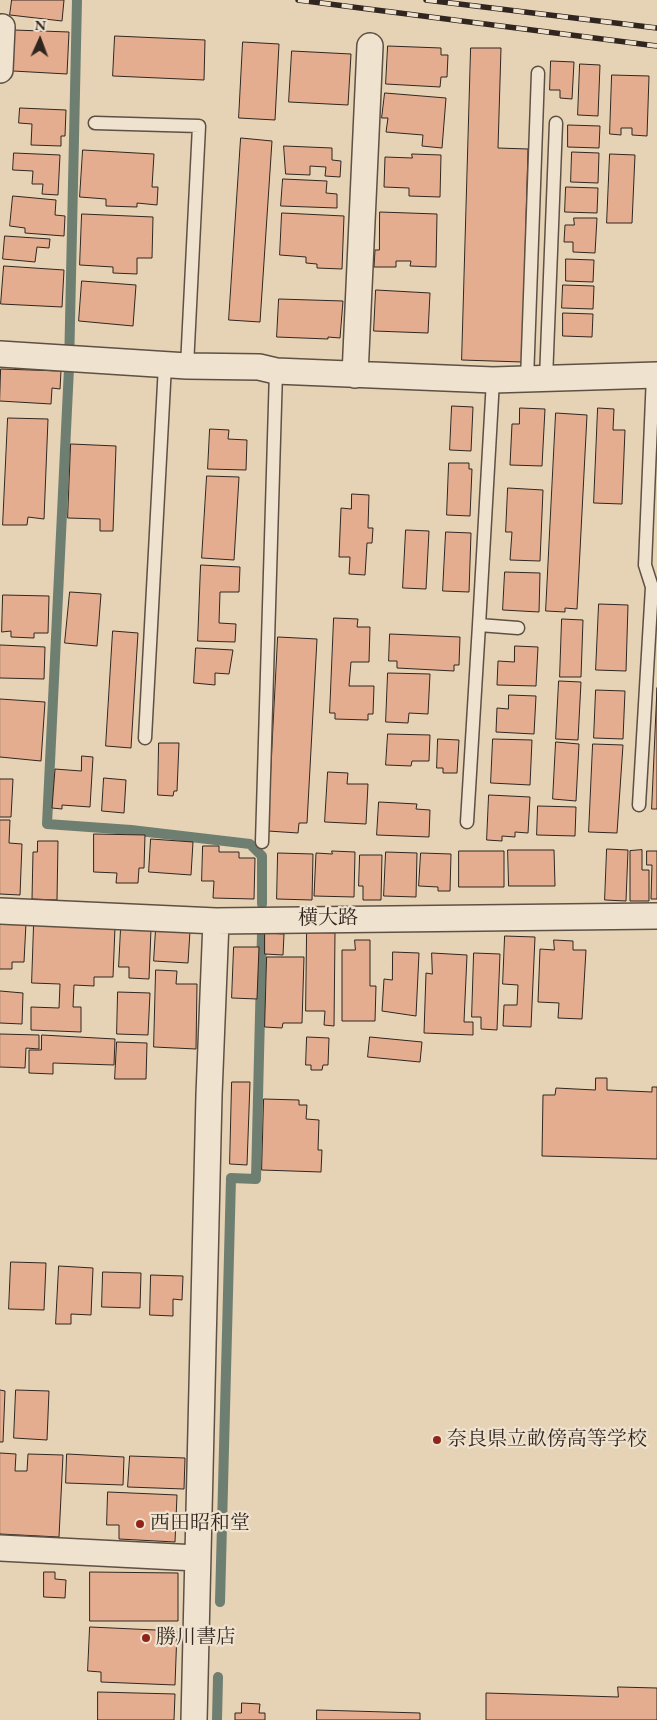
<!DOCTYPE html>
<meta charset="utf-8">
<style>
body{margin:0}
#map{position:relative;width:657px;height:1720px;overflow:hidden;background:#e6d2b5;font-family:"EB Garamond",serif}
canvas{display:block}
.north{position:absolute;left:15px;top:15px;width:50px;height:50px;-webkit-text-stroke:4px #efe2cf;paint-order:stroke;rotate:2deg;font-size:14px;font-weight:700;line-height:20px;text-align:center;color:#31261f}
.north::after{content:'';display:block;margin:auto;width:18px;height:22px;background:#31261f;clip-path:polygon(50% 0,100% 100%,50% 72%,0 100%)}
</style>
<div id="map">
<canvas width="657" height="1720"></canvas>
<div class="north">N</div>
</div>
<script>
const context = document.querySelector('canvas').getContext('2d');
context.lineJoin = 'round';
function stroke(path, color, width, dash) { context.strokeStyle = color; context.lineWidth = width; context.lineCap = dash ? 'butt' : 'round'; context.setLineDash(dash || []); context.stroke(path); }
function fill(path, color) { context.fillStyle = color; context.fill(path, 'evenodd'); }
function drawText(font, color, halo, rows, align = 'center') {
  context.font = font + ' "EB Garamond","Noto Serif JP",serif'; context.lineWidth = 4.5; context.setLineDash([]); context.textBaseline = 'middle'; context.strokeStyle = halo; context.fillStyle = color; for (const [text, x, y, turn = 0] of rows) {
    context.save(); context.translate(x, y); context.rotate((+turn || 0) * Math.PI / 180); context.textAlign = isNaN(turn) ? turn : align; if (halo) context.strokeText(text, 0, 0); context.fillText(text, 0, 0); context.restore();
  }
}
const stream = new Path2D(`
 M77,0L69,368L47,824L131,830L250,844L262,856V904
 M220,1602L231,1178L256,1179L262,933
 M217,1720L218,1677`);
const building = new Path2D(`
 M12,0H64L62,21L10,15Z
 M14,30L69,32L67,74L13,71Z
 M115,36L205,40L204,80L113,76Z
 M243,42L279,44L275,120L239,118Z
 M388,46L441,48V55H448L447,77H441L440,87L386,84Z
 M471,48H501L498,148L528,149L522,362L462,360Z
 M292,51L351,54L348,105L289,102Z
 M551,61L574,62L572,99L560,98V90H550Z
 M580,64L600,65L598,116L578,115Z
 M612,75L649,76L647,136L632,135V128H621V135L610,134Z
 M385,93L446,98L442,148L422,146L423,135L386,132L388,118H382Z
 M20,108L66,110L65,136H61V146L31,145L32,124L19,123Z
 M568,125L600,126L599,148L568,147Z
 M241,138L272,141L260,322L229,320Z
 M284,146L332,148V160L341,161L340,177L325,176L326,167L310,166V175L286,174Z
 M83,150L154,154L152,187H158L157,205L137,203V207L106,206V199L80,197Z
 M572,152L599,153L598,183L571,182Z
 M14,153L60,155L58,195L42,194L43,184H32L33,171L13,170Z
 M412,154L441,155L440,197L409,196V188L384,187L385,157L412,158Z
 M610,154L635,155L632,223H607Z
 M283,179L327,181L326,193L337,194V208L281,206Z
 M566,187L598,188L597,213L565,212Z
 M13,196L56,200L55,215L65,216L64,236L25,233V228L10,226Z
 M380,212L437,214L436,267L410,266L411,261H396V267H374L375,250H379Z
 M282,213L344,216L342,269L317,268V264L306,263V257L280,255Z
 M82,214L153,217L152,258H137V274L113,273V267L80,265Z
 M574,218H597L595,253L573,252V242H564L565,225H574Z
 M5,236L50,239L49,248L37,247L35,262L3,259Z
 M566,259L594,260L593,282L566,281Z
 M4,266L64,270L62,307L1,304Z
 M82,281L136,285L133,326L79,321Z
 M563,285L594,286L593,309L562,308Z
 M376,290L430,293L428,333L374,331Z
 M279,299L343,301L340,338L328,337V339L277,337Z
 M563,313L593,314L592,337L563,336Z
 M1,369L61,371L60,389L52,388L51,404L0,401Z
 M452,406L473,407L471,451L450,450Z
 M520,408L545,409L542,466L510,465L512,424H519Z
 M598,408L614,409L613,430H625L622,504L594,503Z
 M556,413L587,415L577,609L565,608V612L546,611Z
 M8,418L48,419L44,519L28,517L27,525H3Z
 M210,429L229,430L228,439L247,440L246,470L208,469Z
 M71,444L116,446L113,531H100V519L68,518Z
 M449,463H469V469H472L470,516L447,515Z
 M207,476L239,477L234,560L202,558Z
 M508,488L543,490L540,561L510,560L512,532H506Z
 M352,494L369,495L368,528H373L372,543H367L365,575L349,574L350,557H339L341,508L351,509Z
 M406,530L429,531L426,589L403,588Z
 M446,532L471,533L469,592L443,591Z
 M201,565L240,567L239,592H220L219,623L236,624L235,642L198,641Z
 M505,572L540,573L539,612L503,610Z
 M70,592L101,594L97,646L65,643Z
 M3,595L49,596L48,633H34V638L11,637V631L2,632Z
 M599,604L628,605L626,671L596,670Z
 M334,618L358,619L357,627H370L369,662H351L349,686H374L373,714H368V720L335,719V713H330Z
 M562,619L583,620L581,677H560Z
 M113,631L138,633L131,748L106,746Z
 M390,634L460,637L459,665H454V671L397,668V661H389Z
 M278,637L317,639L307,823H299L298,833L268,831Z
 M0,645L45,647L44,679L0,678Z
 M515,646L538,647L536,686L497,685L498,661L514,662Z
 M196,648L233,650L229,674L215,673V685L194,683Z
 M388,673L430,674L428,714L409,713L408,723L386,722Z
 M559,681L581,682L578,740L556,739Z
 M657,688V809H652Z
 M596,690L625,691L623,739L594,738Z
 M509,695L536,696L534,734L496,732L497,708L508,709Z
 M0,699L45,702L41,761L0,757Z
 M388,734L430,735L429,761H412L411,766L386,765Z
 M438,739L459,740L457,773H443V768H437Z
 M493,739L532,740L530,785L491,783Z
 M556,742L579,744L576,801L553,799Z
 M159,743H179L177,791H174L173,796L158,795Z
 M593,744L623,745L617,833L589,832Z
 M82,756L93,757L90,807L62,805V809L52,808L55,769L81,771Z
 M328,772L348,773L347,784H368L366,824L325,822Z
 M104,778L126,780L124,813L102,811Z
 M0,779H13L11,817H0Z
 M489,795L530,797L528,833L515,832V837L502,836V841L487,840Z
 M379,802L417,804L416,809L430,810L429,837L377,835Z
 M538,806L576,807L575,836L537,835Z
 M0,820H10L9,843L22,844L20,895L0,894Z
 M94,834L145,835L144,868H139L138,883H116L117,873L94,872Z
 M151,839L193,842L191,875L149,872Z
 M38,841H58L57,900L32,899L33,852H37Z
 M203,846H219V852H239V858H255L254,899L213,898L214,881H202Z
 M607,849L628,850L626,901L605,900Z
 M508,850H554L555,886H509Z
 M642,850V870H649V901H630V851Z
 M332,851L355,852L354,897L314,896L316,853L332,854Z
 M459,851H504V887H459Z
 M647,851H657V899H651L652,865H647Z
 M386,852L417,853L416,897L384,896Z
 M278,853L313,854L312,900L277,899Z
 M421,853L451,854L450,891H438V887L419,886Z
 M360,855H382L381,900H363V886H359Z
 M0,922L26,923L24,962H12V969H0Z
 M34,924L115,927L113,977H94V986L74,985L73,1007H81V1032L31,1030V1007L59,1008L60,984L32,983Z
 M121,928L151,929L149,979L129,978V967H119Z
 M156,929L190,931L188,963L154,961Z
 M307,932L335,933L334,1026L324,1025L325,1011H306Z
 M265,933L284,934L283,955L265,954Z
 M505,936L535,937L531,1027L503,1026L504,1005H517L518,985L503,984Z
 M355,940H370V986H376L375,1021H342V950H355Z
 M554,940L573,941V950H586L582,1019L558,1018L559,1003L538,1002L540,949L554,950Z
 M234,947H259L257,999L232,998Z
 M393,952L419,953L416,1016L382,1011L384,979L392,980Z
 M432,953L467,955L464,1022H473V1035L424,1033L426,973L432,974Z
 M474,953L500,954L497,1030L481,1029V1017H472Z
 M267,957H304L302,1023H283L282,1028L265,1027Z
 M156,970L177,971L176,984H197L196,1049L154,1047Z
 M0,991L23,993L22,1024L0,1023Z
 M118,992L150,993L148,1035L117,1034Z
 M0,1034L39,1035V1049L26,1048L25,1068L0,1067Z
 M42,1035L115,1039L114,1065L53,1063V1074L29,1073V1050H41Z
 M307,1037L329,1038L328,1065H323L322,1070H311V1065H306Z
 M370,1037L422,1042L420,1062L368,1057Z
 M117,1042L147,1043L146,1079H115Z
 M596,1078H607V1090L652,1092V1087H657V1159L542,1156L543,1095H555L556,1088L595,1090Z
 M232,1082H250L247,1165L230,1164Z
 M264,1099L299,1100V1105H307L306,1119L319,1120L318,1150H322L321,1172L262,1170Z
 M11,1262L46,1263L44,1310L9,1309Z
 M59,1266L93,1268L91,1315L71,1314V1324H56Z
 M103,1272L141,1273L140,1308L102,1307Z
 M151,1275L183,1276L182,1300L173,1299V1316L150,1315Z
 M0,1390L5,1391L3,1442H0Z
 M16,1390L49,1391L47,1440L14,1438Z
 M0,1453L16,1454L15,1471H27L28,1454L63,1455L59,1537L0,1534Z
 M67,1454L124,1457L123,1485L66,1483Z
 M130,1456L185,1458L184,1489L128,1487Z
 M108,1492L177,1495L175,1542L119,1539V1525H107Z
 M44,1572H55V1579L66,1580L65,1598L44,1597Z
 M90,1572L178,1573V1621H90Z
 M90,1627L177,1631L175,1685L101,1682V1672L88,1671Z
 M618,1687L657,1688V1720H486V1693L618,1697Z
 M98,1692L175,1694L174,1720H98Z
 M242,1703L260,1704L259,1713H265V1720H235V1713H241Z
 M317,1710L420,1713V1720H317Z`);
const service = new Path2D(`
 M95,123L199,126L187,366
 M546,379L556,123
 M493,380L479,625L518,628
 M527,380L538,73
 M145,738L165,365
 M639,805L652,587L645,565L653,375
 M467,822L479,625
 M262,842L276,371`);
const minor = new Path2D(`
 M0,70L2,27
 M0,354L187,366L259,367L276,371L493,380L657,375
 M355,375L370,46
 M0,911L216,921L657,916
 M0,1548L197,1558
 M194,1720L209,1095L216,921`);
const rail = new Path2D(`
 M298,0L657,46
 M426,0L657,28`);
const markers = [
 [437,1440,5,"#8f2418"],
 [140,1524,5,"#8f2418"],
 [146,1638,5,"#8f2418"]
];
const streetNames = [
 ["横大路",328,919]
];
const poiNames = [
 ["奈良県立畝傍高等学校",447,1440],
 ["西田昭和堂",150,1524],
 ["勝川書店",156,1638]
];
stroke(stream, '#6e7e71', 10);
fill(building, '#e5ad8f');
stroke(building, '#31261f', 1);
stroke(service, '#5e5144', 15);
stroke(minor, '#5e5144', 28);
stroke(service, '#efe2cf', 12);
stroke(minor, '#efe2cf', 25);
stroke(rail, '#31261f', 5.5);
stroke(rail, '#efe2cf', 4, [11]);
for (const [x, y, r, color] of markers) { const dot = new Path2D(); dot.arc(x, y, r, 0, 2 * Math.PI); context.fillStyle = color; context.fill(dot); stroke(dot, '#efe2cf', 2); }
drawText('20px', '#31261f', '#efe2cf', streetNames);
drawText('20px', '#31261f', '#efe2cf', poiNames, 'left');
</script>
